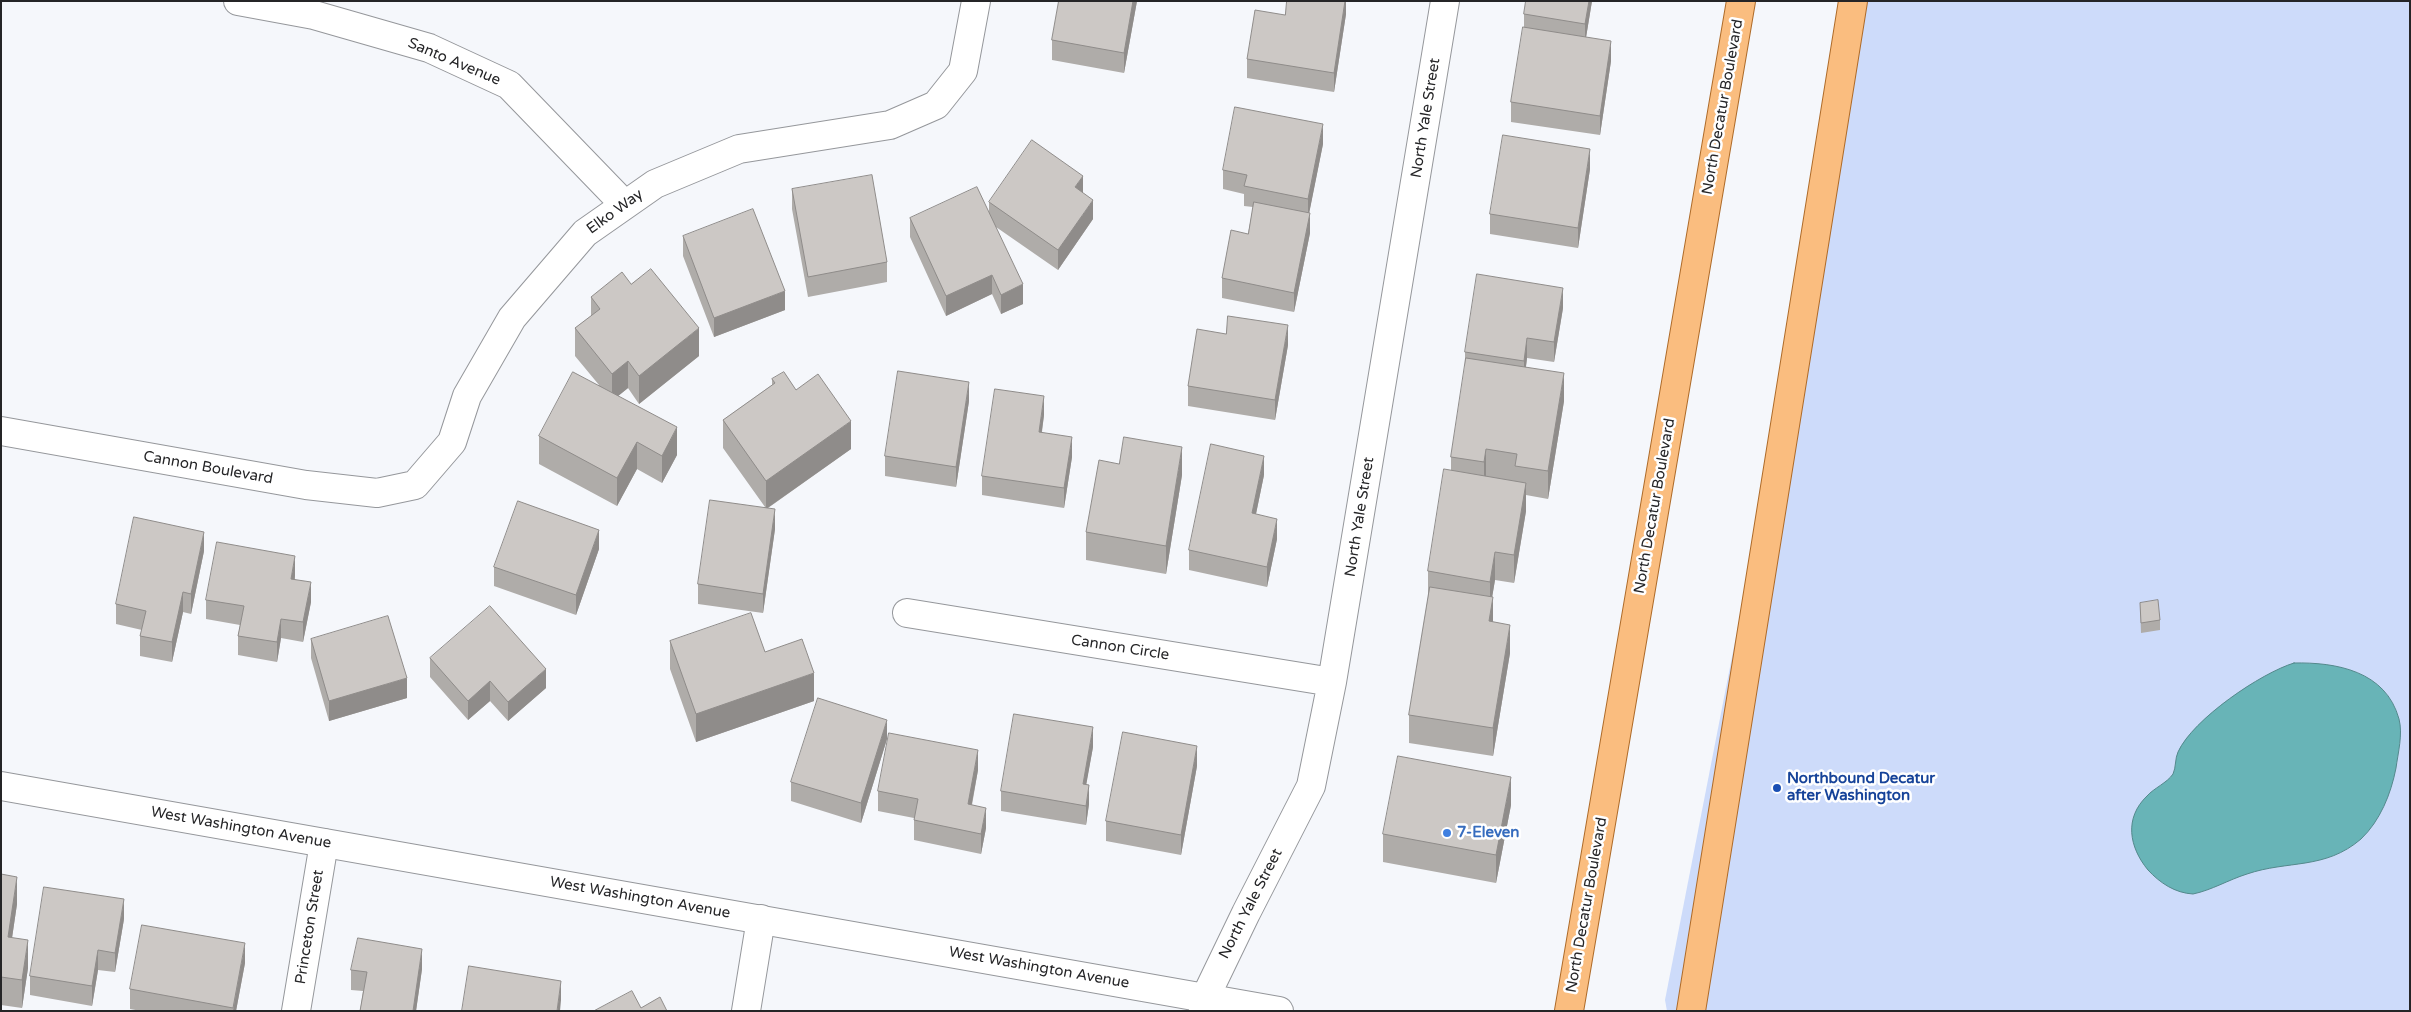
<!DOCTYPE html>
<style>
body{margin:0}
#map{position:relative;width:2411px;height:1012px;overflow:hidden;background:#f5f7fb;font-family:"Varela Round",sans-serif}
canvas{display:block}
.frame{position:absolute;inset:0;border:2px solid #252527;pointer-events:none}
</style>
<div id="map">
<canvas width="2411" height="1012"></canvas>
<div class="frame"></div>
</div>
<script>
const context = document.querySelector('canvas').getContext('2d');
context.lineJoin = 'round';
function fill(path, color) { context.fillStyle = color; context.fill(path, 'evenodd'); }
function stroke(path, color, width, dash) { context.strokeStyle = color; context.lineWidth = width; context.lineCap = dash ? 'butt' : 'round'; context.setLineDash(dash || []); context.stroke(path); }
function drawText(font, color, halo, rows, align = 'center') {
  context.font = font + ' "Varela Round",sans-serif'; context.lineWidth = 5; context.setLineDash([]); context.textBaseline = 'middle'; context.strokeStyle = halo; context.fillStyle = color; for (const [text, x, y, turn = 0] of rows) {
    context.save(); context.translate(x, y); context.rotate((+turn || 0) * Math.PI / 180); context.textAlign = isNaN(turn) ? turn : align; if (halo) context.strokeText(text, 0, 0); context.fillText(text, 0, 0); context.restore();
  }
}
const green = new Path2D(`
 M1860,1H2410V1011H1667L1665,1000Z`);
const water = new Path2D(`
 M2294,663C2336,662 2386,671 2399,719C2403,734 2398,753 2396,768C2391,794 2380,821 2361,839C2325,870 2288,860 2247,874C2228,880 2212,890 2193,894C2175,893 2160,883 2148,870C2129,847 2124,818 2147,796C2154,788 2167,783 2173,774C2176,768 2175,758 2178,752C2193,719 2261,673 2294,663Z`);
const minor = new Path2D(`
 M238,1L314,15L429,48L509,85L625,205
 M1,431L306,485L377,493L415,485L452,442L467,396L512,318L585,233L655,184L739,149L890,125L936,105L963,71L976,1
 M907,613L1332,682
 M296,1011L324,843
 M746,1011L761,919
 M1203,1011L1205,998L1246,913L1311,786L1332,682L1445,1`);
const secondary = new Path2D(`
 M1,786L1279,1011`);
const primary = new Path2D(`
 M1569,1011L1741,1
 M1691,1011L1853,1`);
const wall = new Path2D(`
 M1059,1H1137L1124,73L1052,60V40Z
 M1346,1V14L1334,92L1247,78V59L1285,15Z
 M1526,1H1592L1586,37L1611,61L1600,135L1511,122V102L1524,27V14Z
 M1323,144L1309,213L1310,233L1294,312L1222,298V278L1248,234L1253,207L1244,206V194L1223,189V170Z
 M1590,169L1578,248L1490,234V214Z
 M792,189L887,262V282L808,297L792,209Z
 M989,202L1093,219L1058,270L996,227L1023,304L1001,314L992,294L946,316L910,237V218L989,212Z
 M683,236L785,310L714,337L683,256Z
 M631,284L699,356L639,404L628,388L618,396L677,455L662,483L637,469L617,506L539,464V436L599,385L575,356V328L591,316V297Z
 M1563,308L1554,362L1527,358L1526,367L1564,401L1548,499L1526,495V511L1514,583L1495,580L1492,597L1493,622L1510,653L1493,756L1409,743V715L1428,597V571L1451,470V457L1465,370V352Z
 M1288,345L1275,420L1188,406V386Z
 M772,379L796,390L851,449L768,508L775,529L763,613L698,604V584L765,507L723,448V420L772,385Z
 M969,401L956,487L885,476V456Z
 M1044,415L1042,432L1072,457L1064,508L982,495V476Z
 M1182,475L1166,574L1086,560V532Z
 M1264,475L1256,514L1277,539L1267,587L1189,570V550Z
 M599,549L576,615L494,586V567Z
 M204,551L191,614L183,612L172,662L140,656V636L142,630L116,624V604Z
 M295,576V579L311,602L303,642L281,638L277,662L238,655V636L240,625L206,619V600Z
 M2140,603L2160,620V630L2141,633Z
 M311,639L407,698L329,721L311,658Z
 M670,641L765,652L814,701L696,742L670,669Z
 M430,658L546,688L508,721L490,701L468,720L430,677Z
 M887,739L861,823L791,801V782Z
 M1093,747L1086,784L1089,804L1086,825L1001,811V791Z
 M1197,766L1181,855L1106,841V821Z
 M978,770L972,805L986,828L981,854L914,840V818L878,811V791Z
 M1511,805L1496,883L1383,862V834Z
 M1,874L17,904L12,938L28,968L22,1008L1,1005Z
 M124,919L115,972L98,970L92,1006L30,995V976Z
 M245,963L236,1011H141L130,1009V989Z
 M422,969L416,1011H360L363,991L351,990V970Z`);
const shadedWall = new Path2D(`
 M1133,1H1137L1124,73V53Z
 M1345,1H1346V14L1334,92V73Z
 M1589,1H1592L1585,44V24Z
 M1611,41V61L1600,135V116Z
 M1323,124V144L1308,219V199Z
 M1590,149V169L1578,248V228Z
 M1083,176V196L1075,187Z
 M1093,200V219L1058,270V250Z
 M1310,213V233L1294,312V293Z
 M992,275V294L946,316V296Z
 M1023,284V304L1001,314V295Z
 M1563,288V308L1554,362V342Z
 M785,291V310L714,337V318Z
 M1288,325V345L1275,420V400Z
 M699,328V356L639,404V376Z
 M1527,338V358L1524,381V361Z
 M628,361V388L612,401V374Z
 M1564,373V401L1548,499V471Z
 M969,382V401L956,487V467Z
 M1044,396V415L1039,451V432Z
 M851,421V449L766,509V481Z
 M677,427V455L662,483V456Z
 M1072,437V457L1064,508V488Z
 M637,442V469L617,506V478Z
 M1182,447V475L1166,574V546Z
 M1486,449V477L1484,490V462Z
 M1264,456V475L1252,533V513Z
 M1526,483V511L1514,583V555Z
 M775,509V529L763,613V594Z
 M1277,519V539L1267,587V567Z
 M599,530V549L576,615V595Z
 M204,532V551L191,614V594Z
 M1495,552V580L1490,610V582Z
 M295,556V576L291,598V579Z
 M311,582V602L303,642V622Z
 M183,592V612L172,662V642Z
 M1493,597V625L1489,621Z
 M281,619V638L277,662V642Z
 M1510,625V653L1493,756V728Z
 M546,669V688L508,721V702Z
 M814,673V701L696,742V714Z
 M407,678V698L329,721V701Z
 M490,681V701L468,720V701Z
 M887,720V739L861,823V803Z
 M1093,727V747L1083,803V784Z
 M1197,746V766L1181,855V835Z
 M978,750V770L968,824V804Z
 M1511,777V805L1496,883V855Z
 M1089,785V804L1086,825V806Z
 M986,808V828L981,854V834Z
 M17,877V904L8,965V937Z
 M124,899V919L115,972V953Z
 M28,940V968L22,1008V980Z
 M245,943V963L236,1011H233Z
 M422,949V969L416,1011H413Z
 M98,950V970L92,1006V986Z
 M561,981V1000L560,1011H557Z`);
const building = new Path2D(`
 M1059,1H1133L1124,53L1052,40Z
 M1287,1H1345L1334,73L1247,59L1255,10L1285,15Z
 M1526,1H1589L1585,24L1524,14Z
 M1523,27L1611,41L1600,116L1511,102Z
 M1235,107L1323,124L1308,199L1244,186L1247,175L1223,170Z
 M1503,135L1590,149L1578,228L1490,214Z
 M1032,140L1083,176L1075,187L1093,200L1058,250L989,202Z
 M872,175L887,262L808,277L792,189Z
 M977,187L1023,284L1001,295L992,275L946,296L910,218Z
 M1254,202L1310,213L1294,293L1222,278L1231,230L1248,234Z
 M753,209L785,291L714,318L683,236Z
 M651,269L699,328L639,376L628,361L612,374L575,328L600,309L591,297L622,272L631,284Z
 M1477,274L1563,288L1554,342L1527,338L1524,361L1465,352Z
 M1228,316L1288,325L1275,400L1188,386L1197,329L1226,334Z
 M1466,358L1564,373L1548,471L1515,466L1517,454L1486,449L1484,462L1451,457Z
 M898,371L969,382L956,467L885,456Z
 M573,372L677,427L662,456L637,442L617,478L539,436Z
 M784,372L796,390L818,374L851,421L766,481L723,420L775,383L772,379Z
 M995,389L1044,396L1039,432L1072,437L1064,488L982,476Z
 M1124,437L1182,447L1166,546L1086,532L1099,460L1119,464Z
 M1211,444L1264,456L1252,513L1277,519L1267,567L1189,550Z
 M1444,469L1526,483L1514,555L1495,552L1490,582L1428,571Z
 M710,500L775,509L763,594L698,584Z
 M518,501L599,530L576,595L494,567Z
 M134,517L204,532L191,594L183,592L172,642L140,636L146,611L116,604Z
 M217,542L295,556L291,579L311,582L303,622L281,619L277,642L238,636L244,606L206,600Z
 M1430,587L1493,597L1489,621L1510,625L1493,728L1409,715Z
 M2158,600L2160,620L2141,623L2140,603Z
 M490,606L546,669L508,702L490,681L468,701L430,658Z
 M751,613L765,652L802,639L814,673L696,714L670,641Z
 M388,616L407,678L329,701L311,639Z
 M818,698L887,720L861,803L791,782Z
 M1014,714L1093,727L1083,784L1089,785L1086,806L1001,791Z
 M1123,732L1197,746L1181,835L1106,821Z
 M889,733L978,750L968,804L986,808L981,834L914,820L918,799L878,791Z
 M1398,756L1511,777L1496,855L1383,834Z
 M1,874L17,877L8,937L28,940L22,980L1,977Z
 M44,887L124,899L115,953L98,950L92,986L30,976Z
 M142,925L245,943L233,1008L130,989Z
 M358,938L422,949L413,1011H360L367,972L351,970Z
 M469,966L561,981L557,1011H462Z
 M632,991L641,1008L660,997L667,1011H594Z`);
const markers = [
 [1777,788,5,"#1a4fb4"],
 [1447,833,5,"#3f7fe0"]
];
const streetNames = [
 ["Santo Avenue",454,62,23],
 ["North Decatur Boulevard",1723,107,-80],
 ["North Yale Street",1426,118,-81],
 ["Elko Way",615,212,-36],
 ["Cannon Boulevard",208,468,10],
 ["North Decatur Boulevard",1655,506,-80],
 ["North Yale Street",1360,517,-81],
 ["Cannon Circle",1120,648,9],
 ["West Washington Avenue",241,828,10],
 ["West Washington Avenue",640,898,10],
 ["North Yale Street",1251,904,-63],
 ["North Decatur Boulevard",1587,905,-80],
 ["Princeton Street",310,927,-81],
 ["West Washington Avenue",1039,968,10]
];
const transitNames = [
 ["Northbound Decatur",1787,779],
 ["after Washington",1787,796]
];
const shopNames = [
 ["7-Eleven",1457,833]
];
fill(green, '#cddbfa');
fill(water, '#68b4b7');
stroke(water, '#54898c', 1);
stroke(minor, '#95979b', 30);
stroke(secondary, '#95979b', 30);
stroke(primary, '#ae6b29', 30);
stroke(minor, '#fff', 28);
stroke(secondary, '#fff', 28);
stroke(primary, '#fabd7f', 28);
fill(wall, '#afaca9');
fill(shadedWall, '#8f8c8a');
fill(building, '#ccc8c5');
stroke(building, '#8f8c8a', 1);
for (const [x, y, r, color] of markers) { const dot = new Path2D(); dot.arc(x, y, r, 0, 2 * Math.PI); context.fillStyle = color; context.fill(dot); stroke(dot, '#fff', 2); }
drawText('15px', '#252527', '#fff', streetNames);
drawText('bold 15px', '#164399', '#fff', transitNames, 'left');
drawText('bold 15px', '#366cbe', '#fff', shopNames, 'left');
</script>
